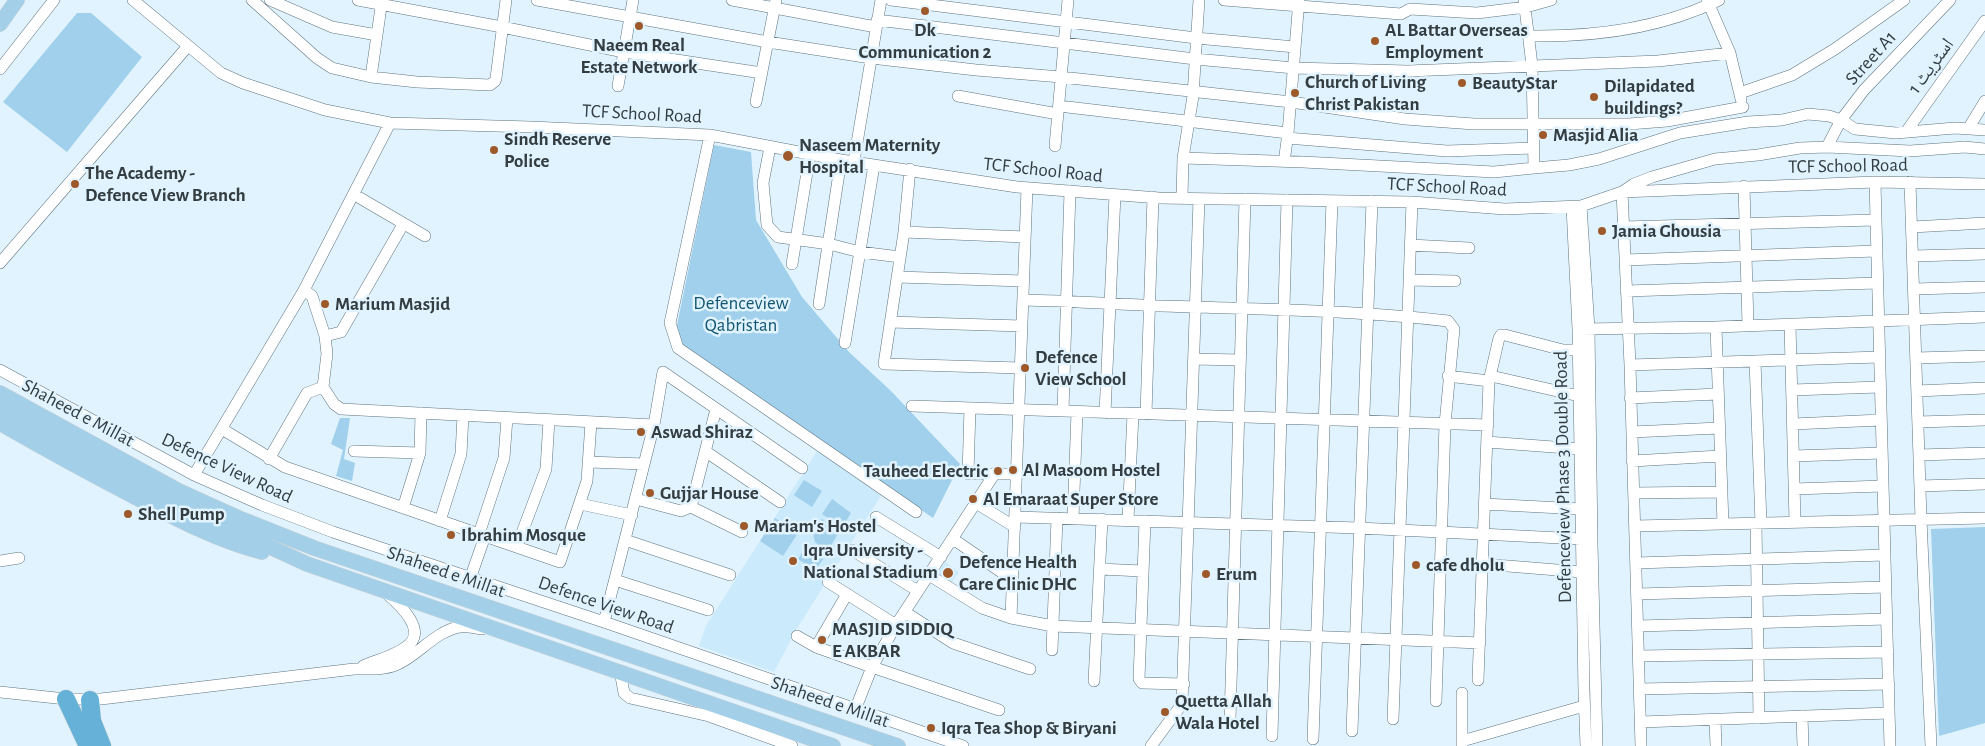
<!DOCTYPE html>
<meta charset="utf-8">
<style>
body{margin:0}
canvas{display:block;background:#e0f3fe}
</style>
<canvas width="1985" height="746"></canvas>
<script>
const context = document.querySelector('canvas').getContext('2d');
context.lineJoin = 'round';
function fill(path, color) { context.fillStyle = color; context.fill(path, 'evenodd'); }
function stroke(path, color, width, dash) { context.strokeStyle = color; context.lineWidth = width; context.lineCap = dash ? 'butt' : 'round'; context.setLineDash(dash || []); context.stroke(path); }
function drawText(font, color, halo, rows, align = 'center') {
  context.font = font + ' "Alegreya Sans","Noto Naskh Arabic",sans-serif'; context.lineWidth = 5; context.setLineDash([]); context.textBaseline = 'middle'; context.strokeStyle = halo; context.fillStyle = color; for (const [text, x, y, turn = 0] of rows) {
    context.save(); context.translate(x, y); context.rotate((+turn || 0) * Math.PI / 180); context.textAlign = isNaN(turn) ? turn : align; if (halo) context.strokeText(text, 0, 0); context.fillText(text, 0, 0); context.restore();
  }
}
const built = new Path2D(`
 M817,451L882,494L796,630L774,672L699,646L706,626Z
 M945,562L959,572L950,585L937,575Z`);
const green = new Path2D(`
 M77,13H91L142,57L67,152L3,102Z
 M714,145L751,152L756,220L802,297L849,352L891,391L960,464L933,518L680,345L675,335Z
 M340,418H350L344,459L355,463L352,481L336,476L343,450L331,444Z
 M804,480L822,491L812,507L794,495Z
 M832,499L851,513L842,528L822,514Z
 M775,518L798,533L783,556L760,541Z
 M822,519L839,532L827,552L815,542L813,534Z
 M1985,527V723L1939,736L1931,529Z
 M807,545L824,558L815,570L798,559Z`);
const minor = new Path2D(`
 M133,0L221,73L243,83L325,110L390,123L531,127L710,135L841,160L1017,187L1159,198L1412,202L1505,209L1581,206L1622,192L1875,182L1985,184
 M252,0L317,58L332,68L371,77L417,82L490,85L495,81L496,78L506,0
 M270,0L332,27L377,35
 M358,0L502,27L624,52L762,73
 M537,0L768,42L871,58L976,70L1061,77L1291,102L1405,119L1474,124H1629L1667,121L1743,107
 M732,0L876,27
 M891,0L1196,38L1295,47
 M1224,0L1401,14L1410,9
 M1707,0L1730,53L1741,99
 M1410,9L1477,13L1526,7L1551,0
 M877,20L1195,59L1294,68L1408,71L1658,61L1730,53
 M1529,36C1594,37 1660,29 1719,0
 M0,69L54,0
 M371,77L382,0
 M618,86L633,0
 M1740,93L1792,75L1835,49L1904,0
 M958,96L1058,114
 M756,102L776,0
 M1059,106L1288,133
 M1968,129L1985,101
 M1906,132L1985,21
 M710,135L670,323L678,348L916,512
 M1287,138L1447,151L1534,148
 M1055,146L1068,0
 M770,147L763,183L767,225L778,237L829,244L860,252L900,257
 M1827,147L1841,120L1864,90L1950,0
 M1285,155L1288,133L1299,0
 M1183,158L1303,162L1494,172L1534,168L1532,65L1524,0
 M854,161L881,0
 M1534,168L1569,165L1599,159L1680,133L1748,122L1782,120L1808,114L1829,116L1841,120L1855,129L1896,133L1955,128L1985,130
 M910,169L904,232L884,364L1021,368
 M1875,182L1890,746
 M1910,182L1921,519L1931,746
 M1744,186L1748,325
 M360,198L425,236
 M1182,198L1183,158L1193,96L1199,0
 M1581,206L1589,329L1592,544L1597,746
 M1572,207L1578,329L1584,692L1586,746
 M1623,227L1875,220
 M1912,227L1985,223
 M904,232L1025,237
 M1410,245L1469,248
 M1913,256L1985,254
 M1625,260L1876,251
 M0,263L188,46
 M792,264L810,154
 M897,277L1024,281
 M1409,280L1455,281
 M1914,289L1985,287
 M304,290L312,296L325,336L327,354L323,387L334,404L341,409L654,425L663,372L802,468
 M1626,291L1877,283
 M1023,300C1081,301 1139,306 1198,307C1281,310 1365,311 1448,321L1454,329L1445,424L1436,701
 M819,304L841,160
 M890,322L1022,326
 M1790,324L1795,522
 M1716,327L1723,524
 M1582,329L1716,327L1985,317
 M325,336L341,332L401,228
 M845,343L874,165
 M1916,358L1985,356
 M1194,359L1240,360
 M1755,361L1761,523
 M1630,365L1880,357
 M0,370L194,475L262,505L333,532L604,622L963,746
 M1448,376L1489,381
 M1491,376L1579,396
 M1792,390L1880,387
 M1917,391L1985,388
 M1630,398L1718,394
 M912,406L1488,425
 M970,408L968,474H1018
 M1063,411L1070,191
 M1105,413L1115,195
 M1146,414L1153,197
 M1918,422L1985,420
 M1793,424L1881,420
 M222,429L285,467L560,562L587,481L591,422
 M1632,432L1719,428
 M1487,442L1580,449
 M354,451L420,453
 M705,451L780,502
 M1919,455L1985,453
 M1793,456L1882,453
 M269,459L307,393L323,387
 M1632,461L1720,456
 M589,462L644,464
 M194,475L304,290L390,123
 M1920,486L1985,484
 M1794,489L1883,486
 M1634,493L1721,492
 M636,499L681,511L691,507L742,532
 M976,503L1015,527
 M580,504L632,515
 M1484,504L1581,509
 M691,507L716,409
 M403,508L420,453L421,413
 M876,517L941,557
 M1016,517L1359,528L1581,539
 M1073,518L1077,412
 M1128,520L1133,414
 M440,521L461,454L463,415
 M1145,521L1139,679L1142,683L1184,684
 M1756,523L1759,718
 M1635,526L1985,518
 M479,534L504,458L507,418
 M953,539L1013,580
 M625,540L730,575
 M517,546L546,469L549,420
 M852,550L918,591
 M0,561L19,558
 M1636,563L1885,555
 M1483,564L1582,572
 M1100,569L1142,571
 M929,575L982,608L1011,618L1053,626L1480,643
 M470,579L485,536
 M615,580L708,610
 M828,582L896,625
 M1637,594L1886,587
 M905,612L953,643L1030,669
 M1011,618L1027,188
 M604,622L654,425
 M1638,626L1887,619
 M797,636L816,647L872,667L999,710
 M816,647L847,594
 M1052,650L1057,518
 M1639,656L1888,652
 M363,666C377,660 394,656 406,647C429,632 400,605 387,594
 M620,671L624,693L630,698L709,716L792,746
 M1478,680L1489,381L1499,338L1501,335H1505L1563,350H1578
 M1094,681L1102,519
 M1639,689L1889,684
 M0,692L66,699H101L354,669C368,669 384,670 396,665C419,655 434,632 459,627C466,626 475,628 482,629
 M1462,693V746
 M855,710L872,667L896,625L995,473
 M1802,716L1803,746
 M1393,719L1412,202
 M1230,720L1245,199
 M1715,720L1716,746
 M1641,722L1889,713
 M1352,731L1372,201
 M1272,736L1287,200
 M1313,739L1332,201
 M1462,741L1584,706
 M1151,746L1182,704L1199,199
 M1641,746L1630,365L1622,192L1634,184L1652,177L1715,159L1758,155L1800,148L1827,147L1910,151L1965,147L1985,149`);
const major = new Path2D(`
 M0,24L17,0
 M0,393L179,491L241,519L314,548L898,746
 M0,409L175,503L307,564L833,746
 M0,423C45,449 91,474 137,498C177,519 218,541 262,552`);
const highway = new Path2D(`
 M66,699L88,746
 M90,700L92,721L102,746`);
const markers = [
 [925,11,5,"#9d592a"],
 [639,26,5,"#9d592a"],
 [1375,41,5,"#9d592a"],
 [1462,83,5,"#9d592a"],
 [1295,93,5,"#9d592a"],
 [1594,97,5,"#9d592a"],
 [1543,135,5,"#9d592a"],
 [494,150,5,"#9d592a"],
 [788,156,6,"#9d592a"],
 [75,184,5,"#9d592a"],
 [1602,231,5,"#9d592a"],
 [325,304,5,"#9d592a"],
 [1025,368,5,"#9d592a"],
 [641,432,5,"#9d592a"],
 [1013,470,5,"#9d592a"],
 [998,471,5,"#9d592a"],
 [650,493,5,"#9d592a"],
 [973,499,5,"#9d592a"],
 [128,514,5,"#9d592a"],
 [744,526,5,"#9d592a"],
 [451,535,5,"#9d592a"],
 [793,561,5,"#9d592a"],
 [1416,565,5,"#9d592a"],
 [948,573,6,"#9d592a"],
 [1206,574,5,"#9d592a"],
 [822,640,5,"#9d592a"],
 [1165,712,5,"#9d592a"],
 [931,728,5,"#9d592a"]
];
const poiNames = [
 ["Dk",925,30,"center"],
 ["Communication 2",925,52,"center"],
 ["AL Battar Overseas",1385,30],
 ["Employment",1385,52],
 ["Naeem Real",639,45,"center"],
 ["Estate Network",639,67,"center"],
 ["Church of Living",1305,82],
 ["Christ Pakistan",1305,104],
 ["BeautyStar",1472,83],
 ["Dilapidated",1604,86],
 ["buildings?",1604,108],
 ["Masjid Alia",1553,135],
 ["Sindh Reserve",504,139],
 ["Police",504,161],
 ["Naseem Maternity",799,145],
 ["Hospital",799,167],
 ["The Academy -",85,173],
 ["Defence View Branch",85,195],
 ["Jamia Ghousia",1612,231],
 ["Marium Masjid",335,304],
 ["Defence",1035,357],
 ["View School",1035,379],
 ["Aswad Shiraz",651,432],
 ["Al Masoom Hostel",1023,470],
 ["Tauheed Electric",988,471,"right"],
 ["Gujjar House",660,493],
 ["Al Emaraat Super Store",983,499],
 ["Shell Pump",138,514],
 ["Mariam's Hostel",754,526],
 ["Ibrahim Mosque",461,535],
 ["Iqra University -",803,550],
 ["National Stadium",803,572],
 ["Defence Health",959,562],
 ["Care Clinic DHC",959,584],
 ["cafe dholu",1426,565],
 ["Erum",1216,574],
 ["MASJID SIDDIQ",832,629],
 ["E AKBAR",832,651],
 ["Quetta Allah",1175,701],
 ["Wala Hotel",1175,723],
 ["Iqra Tea Shop & Biryani",941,728]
];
const streetNames = [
 ["Street A1",1871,58,-48],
 ["اسٹریٹ 1",1931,66,-54],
 ["TCF School Road",642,114,3],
 ["TCF School Road",1848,166,-1],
 ["TCF School Road",1043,170,6],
 ["TCF School Road",1447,187,3],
 ["Shaheed e Millat",78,413,28],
 ["Defence View Road",227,468,25],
 ["Defenceview Phase 3 Double Road",1563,477,-91],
 ["Shaheed e Millat",446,572,19],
 ["Defence View Road",606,605,19],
 ["Shaheed e Millat",830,702,19]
];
const parkNames = [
 ["Defenceview",741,303],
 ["Qabristan",741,325]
];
fill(built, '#cbeafc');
fill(green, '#a0d0eb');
stroke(minor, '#5f7480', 12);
stroke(major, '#d2d4d5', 16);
stroke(highway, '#d2d4d5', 19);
stroke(minor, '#fff', 11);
stroke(major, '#a3d0e8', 15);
stroke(highway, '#66b1d8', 18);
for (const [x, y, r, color] of markers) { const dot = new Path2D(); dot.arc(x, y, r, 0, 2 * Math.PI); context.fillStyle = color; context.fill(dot); stroke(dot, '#e0f3fe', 2); }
drawText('bold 19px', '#333d42', '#e0f3fe', poiNames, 'left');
drawText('19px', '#333d42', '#e0f3fe', streetNames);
drawText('19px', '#125573', '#e0f3fe', parkNames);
</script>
